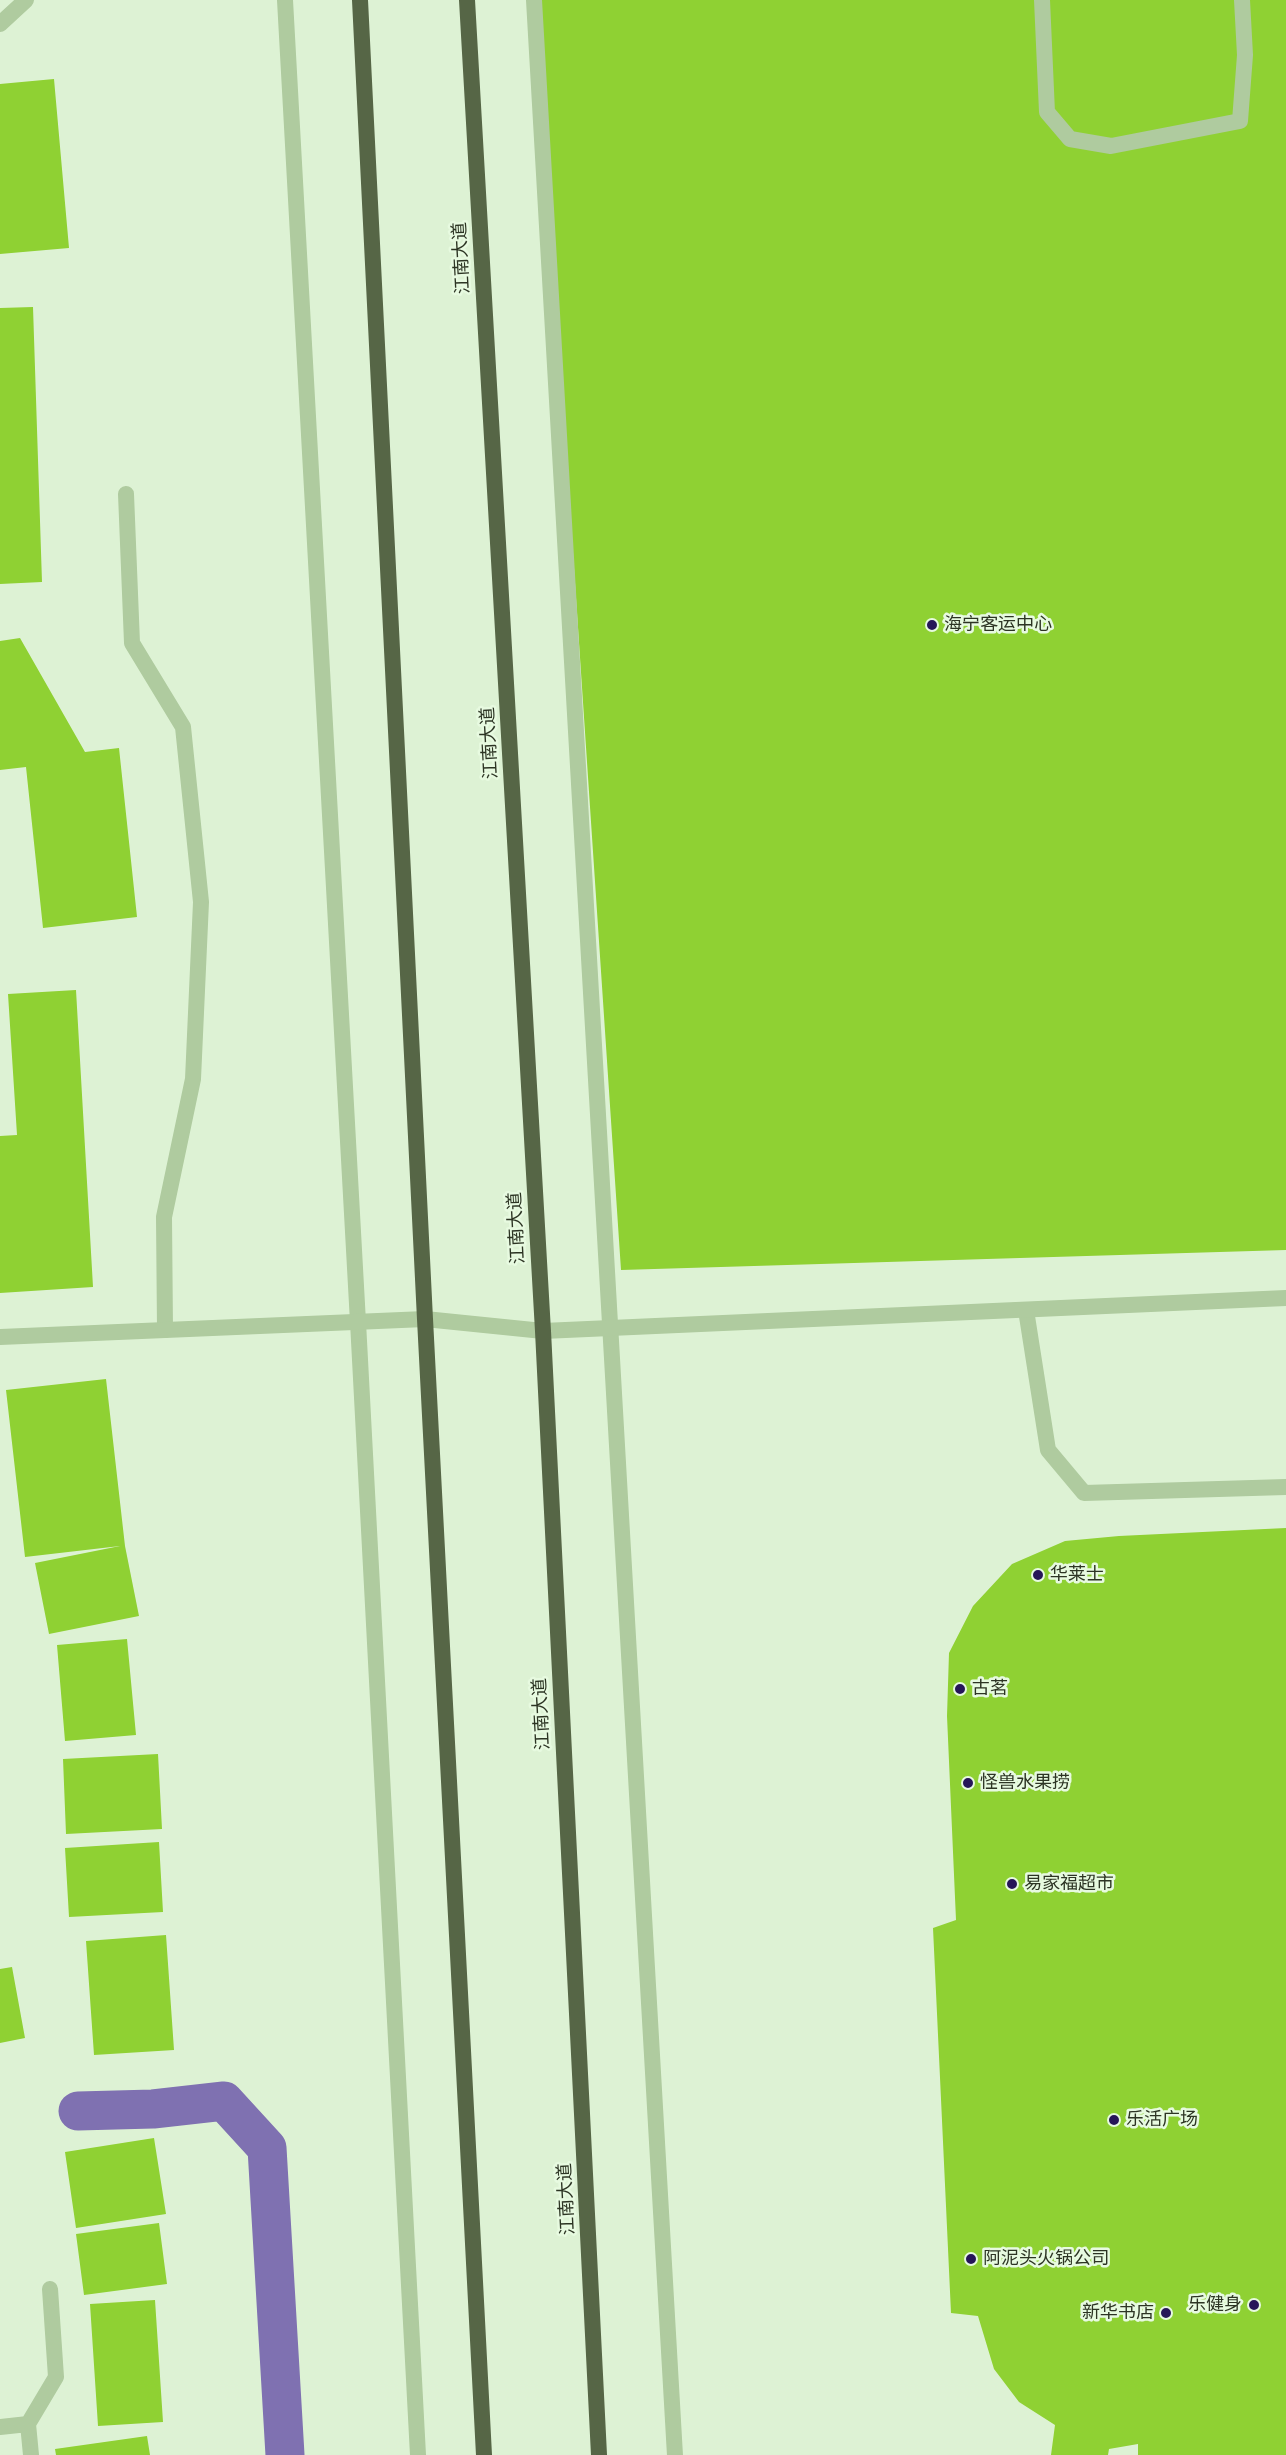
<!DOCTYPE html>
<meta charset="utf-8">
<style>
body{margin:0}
canvas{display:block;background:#ddf2d4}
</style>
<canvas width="1286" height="2455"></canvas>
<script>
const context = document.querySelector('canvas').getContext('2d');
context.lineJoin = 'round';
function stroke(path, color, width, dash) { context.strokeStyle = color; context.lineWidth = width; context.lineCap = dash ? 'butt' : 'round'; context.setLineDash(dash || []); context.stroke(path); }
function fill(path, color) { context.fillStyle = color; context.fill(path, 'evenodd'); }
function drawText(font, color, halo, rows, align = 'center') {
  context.font = font + ' "Space Grotesk","Noto Sans SC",sans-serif'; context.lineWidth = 5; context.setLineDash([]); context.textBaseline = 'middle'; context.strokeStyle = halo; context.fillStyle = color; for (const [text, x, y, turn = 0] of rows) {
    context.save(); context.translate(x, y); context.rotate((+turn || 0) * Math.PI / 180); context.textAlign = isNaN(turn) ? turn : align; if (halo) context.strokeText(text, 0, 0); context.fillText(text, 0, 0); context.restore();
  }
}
const canal = new Path2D(`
 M78,2111L153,2109L224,2101L267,2148L285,2455`);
const building = new Path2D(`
 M536,0H1286V1250L621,1270Z
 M54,79L69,248L0,254V84Z
 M33,307L42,582L0,584V308Z
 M20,638L85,752L119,748L137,917L43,928L26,767L0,770V641Z
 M76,990L93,1287L0,1293V1136L17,1135L8,994Z
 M106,1379L125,1546L139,1616L49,1634L35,1563L120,1546L25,1557L6,1390Z
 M1286,1528V2455H1138V2444L1109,2449L1108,2455H1051L1055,2425L1019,2402L994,2369L978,2316L951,2313L933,1928L956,1920L947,1716L949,1653L973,1606L1012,1564L1065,1541L1119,1536Z
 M127,1639L136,1735L65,1741L57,1645Z
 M158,1754L162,1829L66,1834L63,1759Z
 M159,1842L163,1912L69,1917L65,1848Z
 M166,1935L174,2050L94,2055L86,1941Z
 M12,1967L25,2038L0,2043V1969Z
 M154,2138L166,2214L76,2228L65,2152Z
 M159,2223L167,2284L84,2295L76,2234Z
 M155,2300L163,2422L98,2426L90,2304Z
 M147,2436L150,2455H56L55,2449Z`);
const service = new Path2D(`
 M285,0L358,1322L418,2455
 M534,0L675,2455
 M1042,0L1047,112L1070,139L1111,146L1240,121L1245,55L1242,0
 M0,24L26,0
 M126,494L132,643L183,727L201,902L193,1079L164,1217L165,1330
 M1026,1310L1048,1450L1084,1493L1286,1487
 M0,2427L28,2424
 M31,2455L28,2424L56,2377L50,2289`);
const minor = new Path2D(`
 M0,1337L425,1319`);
const tertiary = new Path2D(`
 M425,1319L543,1331L1286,1298`);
const trunk = new Path2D(`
 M360,0L425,1319L484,2455
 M467,0L543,1331L599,2455`);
const markers = [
 [932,625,6,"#261658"],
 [1038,1575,6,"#261658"],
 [960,1689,6,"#261658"],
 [968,1783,6,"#261658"],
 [1012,1884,6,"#261658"],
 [1114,2120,6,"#261658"],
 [971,2259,6,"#261658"],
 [1254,2305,6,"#261658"],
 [1166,2313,6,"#261658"]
];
const streetNames = [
 ["江南大道",462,258,-93],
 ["江南大道",490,743,-93],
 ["江南大道",517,1228,-93],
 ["江南大道",542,1714,-93],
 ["江南大道",567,2199,-93]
];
const poiNames = [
 ["海宁客运中心",944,625],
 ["华莱士",1050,1575],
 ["古茗",972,1689],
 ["怪兽水果捞",980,1783],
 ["易家福超市",1024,1884],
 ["乐活广场",1126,2120],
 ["阿泥头火锅公司",983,2259],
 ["乐健身",1242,2305,"right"],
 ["新华书店",1154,2313,"right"]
];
stroke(canal, '#7f71b1', 39);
fill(building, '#8fd133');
stroke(service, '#afcb9f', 16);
stroke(minor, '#afcb9f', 16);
stroke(tertiary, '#afcb9f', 16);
stroke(trunk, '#566646', 16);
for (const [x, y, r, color] of markers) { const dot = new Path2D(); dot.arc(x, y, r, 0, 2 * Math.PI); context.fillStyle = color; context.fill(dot); stroke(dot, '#e7fae0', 2); }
drawText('18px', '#2c3423', '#e7fae0', streetNames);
drawText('18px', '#2c3423', '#e7fae0', poiNames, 'left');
</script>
